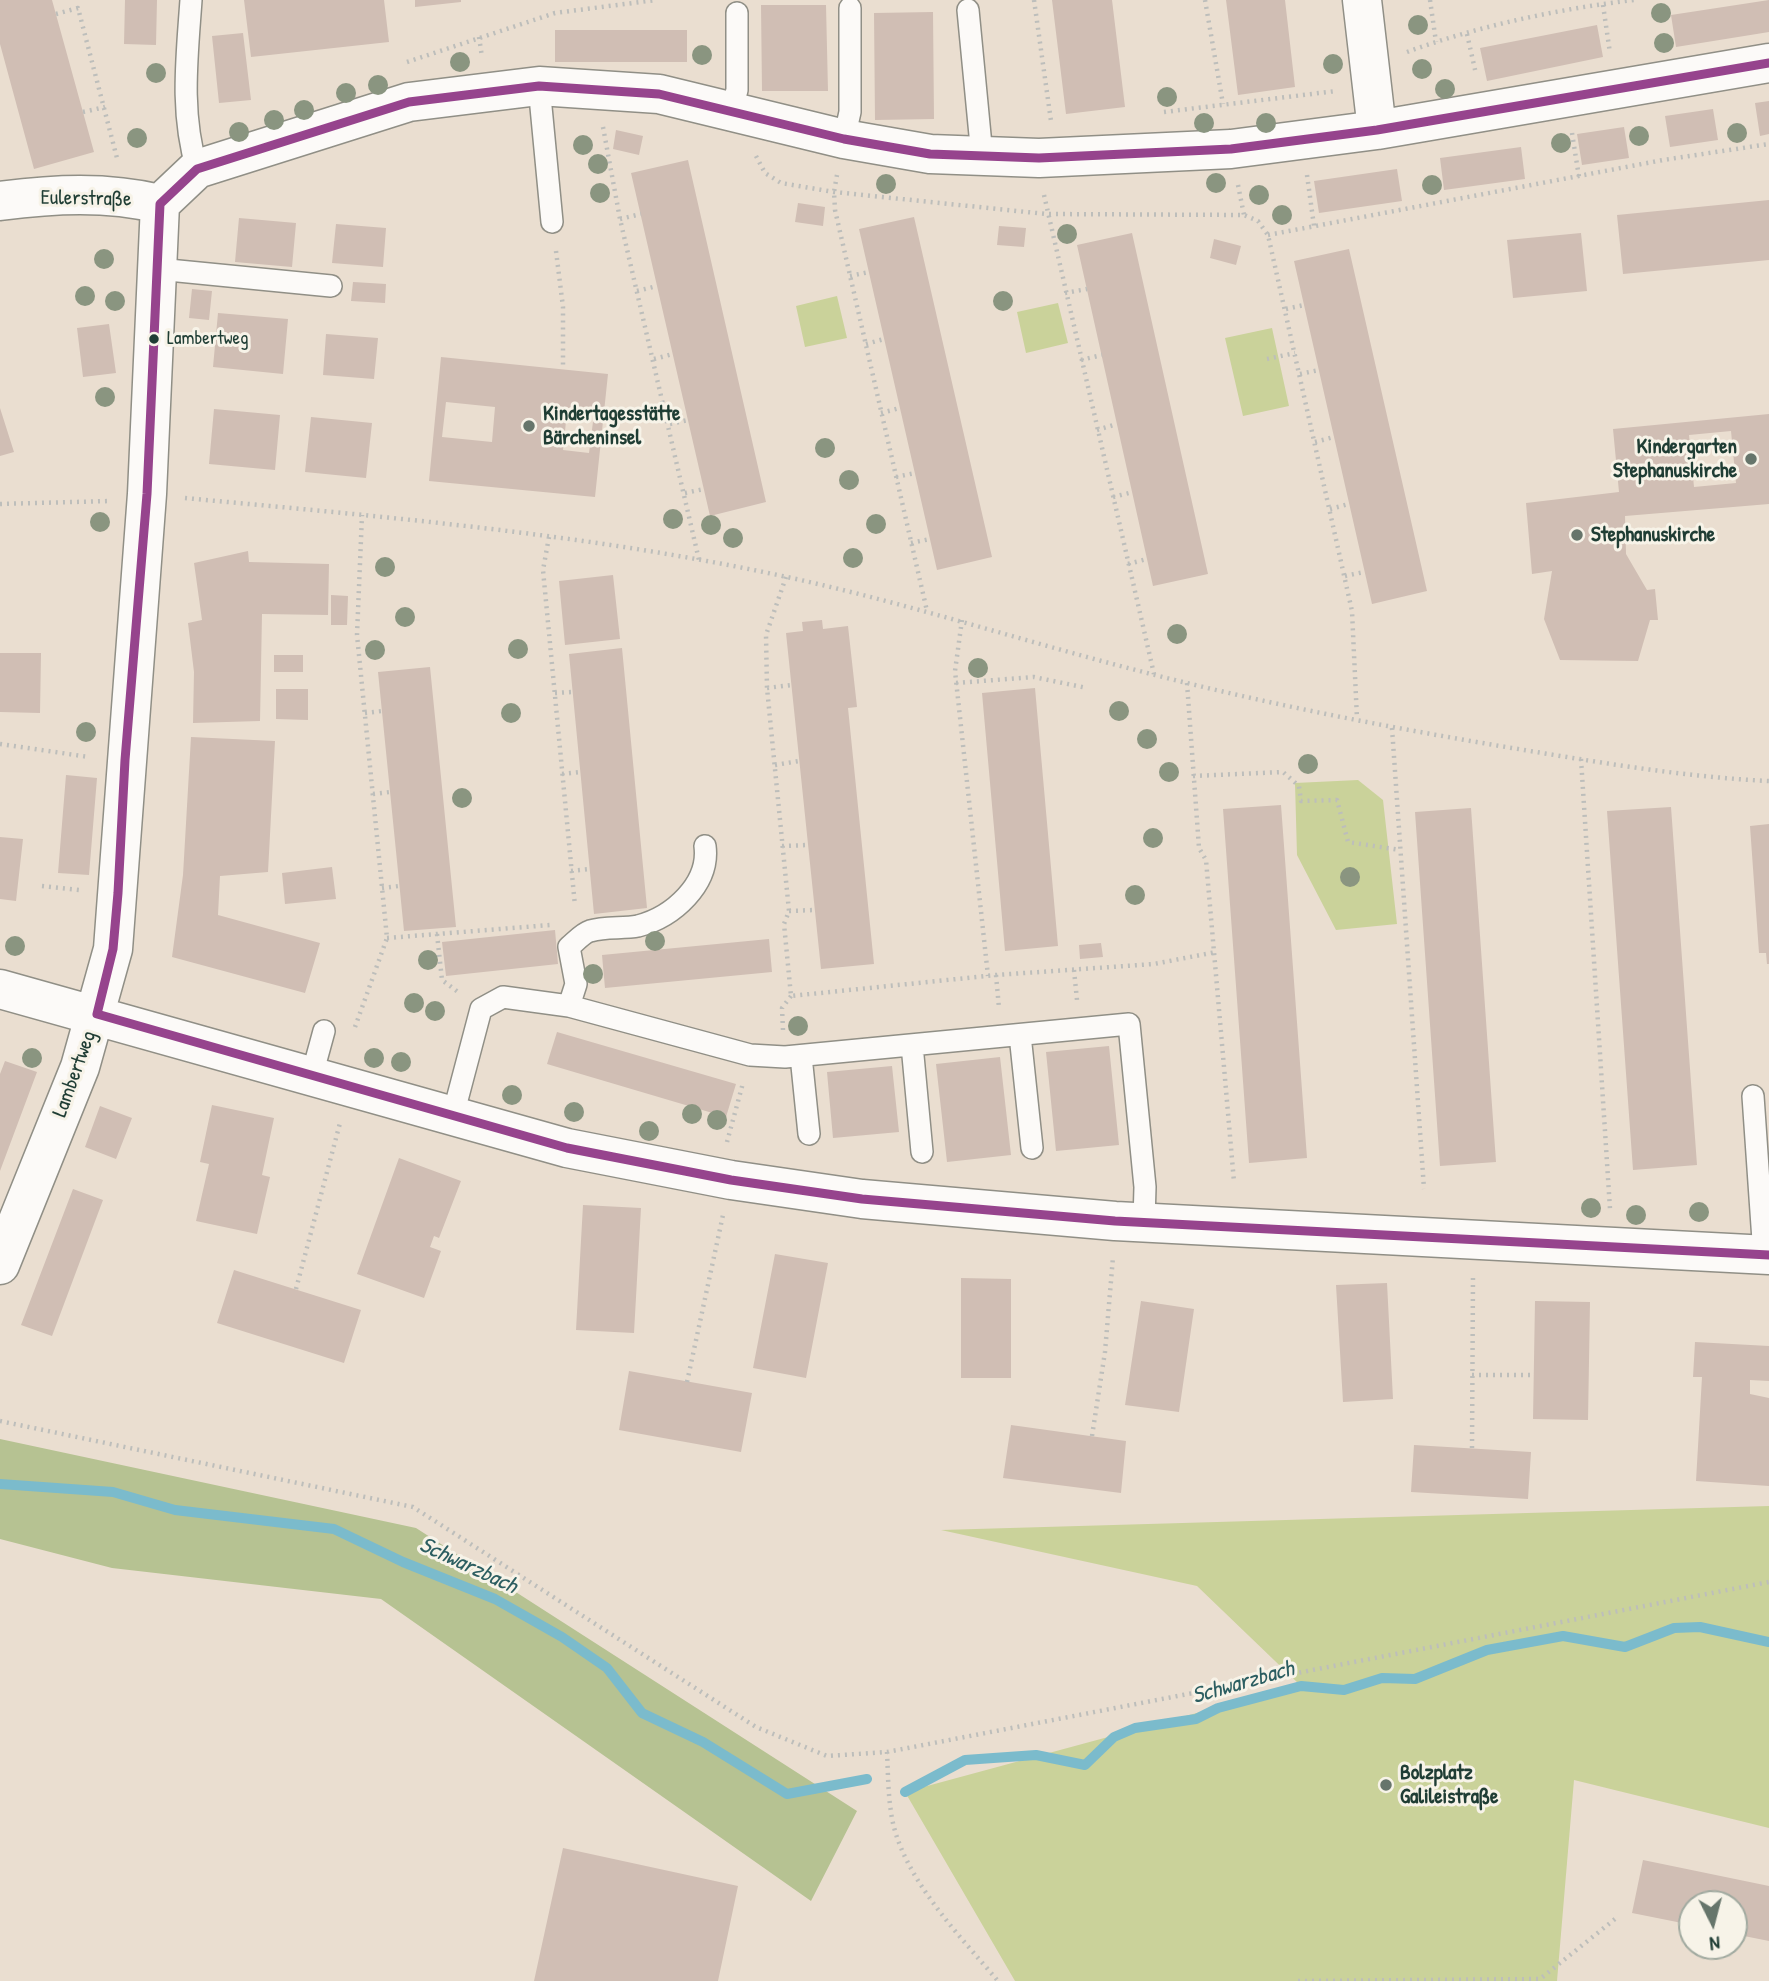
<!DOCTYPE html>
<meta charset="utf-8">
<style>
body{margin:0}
#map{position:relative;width:1769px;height:1981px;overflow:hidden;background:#eaded0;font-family:"Patrick Hand",sans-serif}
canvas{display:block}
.north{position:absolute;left:1678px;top:1890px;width:70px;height:70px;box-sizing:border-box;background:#f7f3e8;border:2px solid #a1aaa0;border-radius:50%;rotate:174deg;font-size:19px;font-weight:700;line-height:28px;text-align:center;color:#1f3d34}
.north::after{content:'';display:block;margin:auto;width:24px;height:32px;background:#66756b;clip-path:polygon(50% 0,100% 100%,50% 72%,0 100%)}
</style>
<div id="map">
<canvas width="1769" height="1981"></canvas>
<div class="north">N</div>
</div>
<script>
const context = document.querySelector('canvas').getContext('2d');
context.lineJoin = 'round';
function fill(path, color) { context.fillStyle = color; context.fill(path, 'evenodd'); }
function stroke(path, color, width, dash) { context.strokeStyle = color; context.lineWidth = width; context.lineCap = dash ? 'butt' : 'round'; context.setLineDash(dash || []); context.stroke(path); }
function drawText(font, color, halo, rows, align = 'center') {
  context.font = font + ' "Patrick Hand",sans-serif'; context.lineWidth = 6; context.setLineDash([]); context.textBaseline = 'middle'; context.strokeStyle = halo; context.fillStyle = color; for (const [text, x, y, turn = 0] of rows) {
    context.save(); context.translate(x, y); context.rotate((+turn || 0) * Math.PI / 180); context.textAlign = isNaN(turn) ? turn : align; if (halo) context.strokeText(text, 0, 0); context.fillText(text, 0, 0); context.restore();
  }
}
const green = new Path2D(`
 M837,296L847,338L805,347L796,306Z
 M1058,303L1068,343L1026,353L1017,312Z
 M1272,328L1289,406L1243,416L1225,338Z
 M1358,780L1383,800L1397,924L1336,930L1297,855L1295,783Z
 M1769,1506V1828L1574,1780L1557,1981H1015L905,1792L1300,1685L1197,1586L941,1530Z`);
const forest = new Path2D(`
 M0,1439L416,1528L857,1811L811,1901L381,1599L112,1568L0,1539Z`);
const stream = new Path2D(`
 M0,1484L113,1492L175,1510L334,1529L403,1562L495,1599L562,1637L607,1668L642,1713L703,1742L787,1794L867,1779
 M905,1792L965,1760L1036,1755L1085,1765L1114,1737L1135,1728L1196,1719L1218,1708L1301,1686L1344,1690L1382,1678L1415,1679L1487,1650L1563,1636L1625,1647L1674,1628L1700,1627L1769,1642`);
const building = new Path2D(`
 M0,0H52L94,152L34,169L0,44Z
 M125,0H157L156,45L124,44Z
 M244,0H384L389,42L251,57Z
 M415,0H461V2L415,7Z
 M1052,0H1112L1125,107L1066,114Z
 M1226,0H1285L1295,87L1238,95Z
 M1769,0V32L1676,47L1671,15Z
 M761,5H826L828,91H762Z
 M933,12L934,119L875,120L874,13Z
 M1597,25L1603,57L1487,81L1480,48Z
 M555,30H687V62H555Z
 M243,33L251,100L219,103L212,36Z
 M1769,101V134L1760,136L1755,103Z
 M1713,109L1718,140L1670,147L1665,116Z
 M1624,127L1629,158L1582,165L1577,134Z
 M616,130L643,136L639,155L613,149Z
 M1521,147L1525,179L1444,190L1440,158Z
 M688,160L766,502L710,516L631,173Z
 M1397,169L1402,201L1319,213L1314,181Z
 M1769,200V260L1623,274L1617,215Z
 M798,203L825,207L823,226L795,222Z
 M914,217L992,557L937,570L859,229Z
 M239,218L296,223L292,267L235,262Z
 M336,224L386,228L383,267L332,263Z
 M999,226L1026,228L1024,247L997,245Z
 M1132,233L1208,574L1153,586L1077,245Z
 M1581,233L1587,291L1513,298L1507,240Z
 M1214,239L1241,246L1236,265L1210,258Z
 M1349,249L1427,591L1372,604L1294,261Z
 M353,282L386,284L385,303L351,301Z
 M192,289L212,291L209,320L189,318Z
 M218,313L288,319L283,374L213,367Z
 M109,324L116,373L83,377L77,328Z
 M326,334L378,338L374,379L323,375Z
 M441,357L608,374L595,497L429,481ZM446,402L495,407L492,442L442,437ZM567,412L594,414L589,453L563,450Z
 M0,408L14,452L0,456Z
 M214,409L280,415L275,470L209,464Z
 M1769,414V504L1625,516L1626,554L1647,590L1655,589L1658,620H1650L1638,661L1560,660L1544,619L1552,571L1532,574L1526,503L1619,492L1613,429ZM1731,431L1736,483L1694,487L1689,435Z
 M311,417L372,423L366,478L305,472Z
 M248,551L249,562L329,564L328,615L262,614L260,721L193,723L194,672L188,623L202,620L194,563Z
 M613,575L620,639L565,645L559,581Z
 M331,595L348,596L347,625H331Z
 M822,620L823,629L848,626L857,707L848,708L874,964L821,969L786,633L803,631L802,622Z
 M622,648L647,908L594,914L569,654Z
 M0,653H41L40,713L0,712Z
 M274,655H303V672H274Z
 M430,667L456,927L404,931L378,672Z
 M1035,688L1058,946L1005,951L982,693Z
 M276,689H308V720L276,719Z
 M191,737L275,741L268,872L220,876L218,915L320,943L305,993L172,957L183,875Z
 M66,775L97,778L89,875L58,873Z
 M1281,805L1307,1158L1249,1163L1223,809Z
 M1671,807L1697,1165L1633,1170L1607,811Z
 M1471,808L1496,1162L1440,1166L1415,812Z
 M1769,824V964H1767L1766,953H1759L1750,826Z
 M0,837L23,839L16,901L0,899Z
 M332,867L336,899L285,904L282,873Z
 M555,930L558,964L446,976L442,942Z
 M769,939L772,972L605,988L602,955Z
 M1101,943L1103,957L1080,959L1079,945Z
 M557,1032L736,1084L726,1117L547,1064Z
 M1109,1046L1119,1145L1056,1151L1046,1052Z
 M1000,1057L1011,1155L947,1162L936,1064Z
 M5,1061L37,1072L0,1171V1074Z
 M892,1066L899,1132L833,1138L827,1072Z
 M212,1105L274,1118L262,1175L270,1177L257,1234L196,1221L209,1164L200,1162Z
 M100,1106L132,1118L116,1159L85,1147Z
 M399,1158L461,1181L439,1238L434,1236L430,1247L441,1251L424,1298L357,1274Z
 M73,1189L103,1200L52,1336L21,1325Z
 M583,1205L641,1208L634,1333L576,1330Z
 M775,1254L828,1263L806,1378L753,1368Z
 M234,1270L361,1310L344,1363L217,1323Z
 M961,1278L1011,1279V1378H961Z
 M1387,1283L1393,1399L1343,1402L1336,1285Z
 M1141,1301L1194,1309L1179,1412L1125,1405Z
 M1535,1301L1590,1302L1588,1420L1533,1419Z
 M1695,1342L1769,1346V1381L1750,1380V1394L1769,1398V1486L1696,1481L1702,1377H1693Z
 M629,1371L752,1393L741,1452L619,1430Z
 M1011,1425L1126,1441L1121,1493L1003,1478Z
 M1414,1445L1531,1452L1528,1499L1411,1492Z
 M563,1848L738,1886L718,1981H534Z
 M1643,1860L1769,1886V1941L1734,1934V1904H1692V1925L1632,1913Z`);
const path = new Path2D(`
 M1034,0L1051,121
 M1205,0L1223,104
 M1430,0L1436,42
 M1603,5L1610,53
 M56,14L78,8L118,162
 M1467,34L1476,74
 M479,37L482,57
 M1407,52C1478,26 1558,9 1634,0
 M407,62L555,13L656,0
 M83,112L105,107
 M1164,112L1336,91
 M603,127L620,219L699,560
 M1572,133L1579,177
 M756,156L765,173L781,183L834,192L1046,214L1244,215L1258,221L1268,235L1352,611L1357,719
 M837,175L834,192L835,210L927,611
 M1307,175L1314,226
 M1238,185L1244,215
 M1044,195L1154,674
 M620,219L641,214
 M1268,235L1663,160L1769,144
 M556,251L563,307V369
 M850,276L869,272
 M637,291L657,286
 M1065,293L1087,289
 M1286,309L1304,305
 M866,344L884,339
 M654,359L673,354
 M1267,359L1295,353
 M1081,360L1102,355
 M1300,374L1319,370
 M881,413L900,408
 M670,424L688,420
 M1097,430L1117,424
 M1315,442L1334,437
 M896,477L915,473
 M685,493L704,489
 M1113,497L1133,492
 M185,498C386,517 589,534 787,577C911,604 1032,644 1155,675C1272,705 1392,728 1512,748C1597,762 1683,777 1769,781
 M0,504L110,501
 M1330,509L1349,504
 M549,537L543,570L575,906
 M911,543L930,539
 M1128,564L1147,559
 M1345,576L1364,572
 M786,577L766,635L767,688L789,911L784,924L791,996L996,975L1154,964L1216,952
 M962,620L955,671L988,976
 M956,683L1034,677L1087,688
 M1187,683L1199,848L1206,860L1234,1182
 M767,688L791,685
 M555,693L572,692
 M365,713L382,711
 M1392,728L1424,1189
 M0,744L89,757
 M1581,759L1610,1209
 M775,765L799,761
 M562,774L580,772
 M1193,776L1283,772L1299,786L1301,801L1337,800L1348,842L1400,850
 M373,794L390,792
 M782,846L808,845
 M571,871L590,869
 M42,886L79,890
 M382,888L399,886
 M789,911L814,910
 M437,934L442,980L458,992
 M387,938L550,925
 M1074,970L1077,1000
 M996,975L999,1008
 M355,1027L387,938L357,635L362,515
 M783,1030L782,1008L791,996
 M727,1142L743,1083
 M296,1289L340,1123
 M1472,1375H1533
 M687,1382L723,1215
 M0,1421L413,1507L756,1727L827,1756L887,1752L1769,1582
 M1092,1436L1105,1352L1113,1257
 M1472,1448L1473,1277
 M887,1752C888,1772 888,1793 891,1812C899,1874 959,1935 998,1981
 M1298,1981L1540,1979L1615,1919`);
const lane = new Path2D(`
 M191,0C187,58 180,112 197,169
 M968,10L982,156
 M539,86L552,222
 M731,112L737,90V13
 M844,139L850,112V8
 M158,269L331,286
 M569,1006L576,984L569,947C575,942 583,933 590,931C605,926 623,929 638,926C673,917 710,884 705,846
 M1020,1035L1032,1148
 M912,1045L922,1152
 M801,1056L809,1134
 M312,1075L324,1031
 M1753,1096L1764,1255
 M453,1115L481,1009L503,997L569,1006L750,1055L785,1057L1129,1024L1145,1187L1144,1221`);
const street = new Path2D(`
 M1362,0L1377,130
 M0,201C54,194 106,191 160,204
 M160,204L197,169L409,102L539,86L659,94L844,139L930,154L1039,158L1231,149L1377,130L1769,63
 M0,989L567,1148L731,1180L862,1199L1115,1221L1769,1255
 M0,1265L80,1067L113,949L147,494L160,204`);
const bus1 = new Path2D(`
 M1769,63L1377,130L1231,149L1039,158L930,154L844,139L659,94L539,86L409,102L197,169L160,204L147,494L125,760L118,893L113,949L97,1014L567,1148L731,1180L862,1199L1115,1221L1769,1255`);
const trees = [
 [1661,13],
 [1418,25],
 [1664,43],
 [702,55],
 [460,62],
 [1333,64],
 [1422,69],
 [156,73],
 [378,85],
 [1445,89],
 [346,93],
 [1167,97],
 [304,110],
 [274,120],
 [1204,123],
 [1266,123],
 [239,132],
 [1737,133],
 [1639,136],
 [137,138],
 [1561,143],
 [583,145],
 [598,164],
 [1216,183],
 [886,184],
 [1432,185],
 [600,193],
 [1259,195],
 [1282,215],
 [1067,234],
 [104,259],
 [85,296],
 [115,301],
 [1003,301],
 [105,397],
 [825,448],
 [849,480],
 [673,519],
 [100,522],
 [876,524],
 [711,525],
 [733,538],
 [853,558],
 [385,567],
 [405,617],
 [1177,634],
 [518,649],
 [375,650],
 [978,668],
 [1119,711],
 [511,713],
 [86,732],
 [1147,739],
 [1308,764],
 [1169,772],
 [462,798],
 [1153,838],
 [1350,877],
 [1135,895],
 [655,941],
 [15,946],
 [428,960],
 [593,974],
 [414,1003],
 [435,1011],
 [798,1026],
 [32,1058],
 [374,1058],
 [401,1062],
 [512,1095],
 [574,1112],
 [692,1114],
 [717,1120],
 [649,1131],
 [1591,1208],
 [1699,1212],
 [1636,1215]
];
const markers = [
 [154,339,6,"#1f3d34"],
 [529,426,7,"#66756b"],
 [1751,459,7,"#66756b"],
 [1577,535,7,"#66756b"],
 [1386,1785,7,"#66756b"]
];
const busNames = [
 ["Lambertweg",167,339]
];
const streetNames = [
 ["Eulerstraße",86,199,1],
 ["Lambertweg",75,1074,-70]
];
const poiNames = [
 ["Kindertagesstätte",543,414],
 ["Bärcheninsel",543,438],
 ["Kindergarten",1737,447,"right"],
 ["Stephanuskirche",1737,471,"right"],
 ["Stephanuskirche",1591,535],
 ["Bolzplatz",1400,1773],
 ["Galileistraße",1400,1797]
];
const waterNames = [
 ["Schwarzbach",468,1566,25],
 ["Schwarzbach",1243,1683,-16]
];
fill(green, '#cad29a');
fill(forest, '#b6c292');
stroke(stream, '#7bbbcc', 10);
fill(building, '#d0beb4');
stroke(lane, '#908f86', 24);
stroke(street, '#908f86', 41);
stroke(path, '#bdbebb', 4.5, [2, 5]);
stroke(lane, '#fcfaf8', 21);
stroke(street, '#fcfaf8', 38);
stroke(bus1, '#96448d', 9);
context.fillStyle = '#8a9580';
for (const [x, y] of trees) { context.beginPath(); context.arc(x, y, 10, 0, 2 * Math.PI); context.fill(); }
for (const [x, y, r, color] of markers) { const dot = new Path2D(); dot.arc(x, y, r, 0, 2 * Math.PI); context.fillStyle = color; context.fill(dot); stroke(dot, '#f7f3e8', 2.5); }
drawText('19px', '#1f3d34', '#f7f3e8', busNames, 'left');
drawText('21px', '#1f3d34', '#f7f3e8', streetNames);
drawText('bold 21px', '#1f3d34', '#f7f3e8', poiNames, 'left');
drawText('italic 23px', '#2c5e61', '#f7f3e8', waterNames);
</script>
